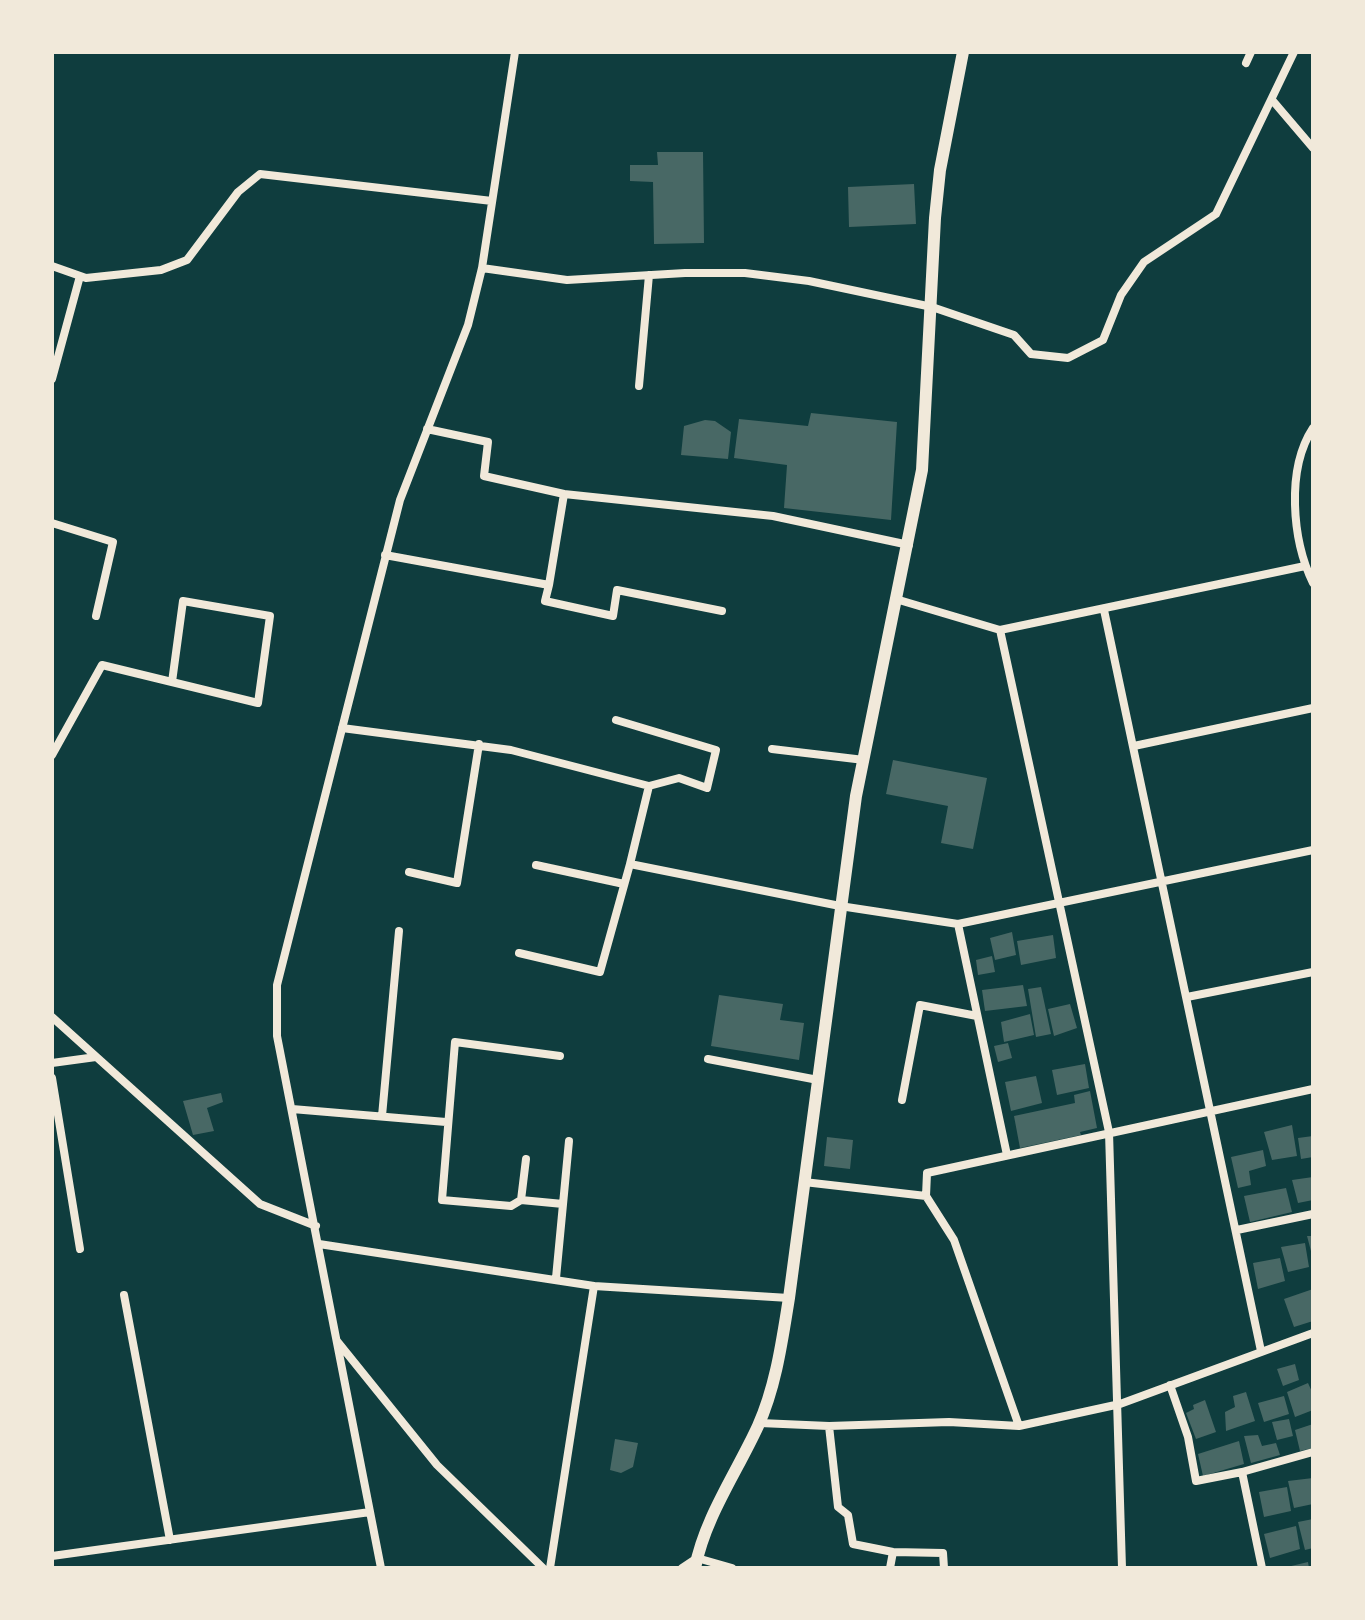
<!DOCTYPE html>
<style>
body{margin:0}
#map{position:relative;width:1365px;height:1620px;overflow:hidden;background:#0f3d3e;font-family:Quicksand,sans-serif}
canvas{display:block}
.frame{position:absolute;inset:0;border:54px solid #f1e9da;pointer-events:none}
</style>
<div id="map">
<canvas width="1365" height="1620"></canvas>
<div class="frame"></div>
</div>
<script>
const context = document.querySelector('canvas').getContext('2d');
context.lineJoin = 'round';
function fill(path, color) { context.fillStyle = color; context.fill(path, 'evenodd'); }
function stroke(path, color, width, dash) { context.strokeStyle = color; context.lineWidth = width; context.lineCap = dash ? 'butt' : 'round'; context.setLineDash(dash || []); context.stroke(path); }
const building = new Path2D(`
 M657,152H703L704,243L654,244L653,182L630,181V165H658Z
 M914,184L916,224L849,227L848,187Z
 M811,413L897,422L891,520L784,508L787,465L734,458L739,419L808,426Z
 M705,420L715,421L731,432L728,459L681,455L684,426Z
 M893,760L987,778L973,849L941,843L948,806L886,794Z
 M1012,932L1016,955L995,960L990,938Z
 M1053,935L1056,958L1021,965L1017,941Z
 M992,956L995,972L978,975L976,960Z
 M1023,985L1027,1006L985,1011L982,990Z
 M1041,987L1051,1034L1036,1037L1028,989Z
 M719,995L783,1004L780,1020L804,1023L799,1060L711,1046Z
 M1070,1004L1077,1028L1054,1036L1048,1009Z
 M1030,1014L1034,1035L1004,1042L1001,1022Z
 M1008,1043L1012,1058L998,1062L994,1046Z
 M1085,1064L1089,1088L1057,1095L1052,1070Z
 M1036,1076L1042,1103L1011,1111L1005,1082Z
 M1090,1091L1097,1128L1080,1132L1081,1135L1020,1148L1014,1116L1075,1103L1074,1095Z
 M221,1093L223,1102L207,1108L214,1131L193,1135L183,1101Z
 M1292,1125L1297,1156L1272,1160L1264,1132Z
 M1313,1136V1157L1301,1159L1298,1138Z
 M827,1137L853,1140L850,1169L824,1166Z
 M1263,1150L1266,1166L1249,1171L1251,1185L1238,1188L1231,1157Z
 M1313,1177V1200L1298,1203L1292,1180Z
 M1286,1188L1292,1212L1250,1222L1244,1196Z
 M1307,1236H1313V1255H1312Z
 M1305,1243L1309,1267L1288,1272L1281,1247Z
 M1280,1258L1285,1281L1258,1289L1253,1263Z
 M1313,1289V1321L1294,1327L1284,1299Z
 M1295,1364L1299,1380L1283,1386L1277,1369Z
 M1308,1383L1313,1394V1410L1295,1417L1287,1392Z
 M1246,1392L1255,1421L1226,1431L1225,1412L1235,1407L1233,1396Z
 M1284,1396L1289,1414L1264,1422L1258,1403Z
 M1205,1400L1216,1432L1196,1439L1186,1413L1194,1409L1193,1405Z
 M1289,1419L1293,1436L1277,1440L1272,1422Z
 M1313,1424V1448L1300,1451L1295,1430Z
 M1258,1435L1262,1446L1276,1443L1280,1455L1251,1463L1244,1436Z
 M615,1439L638,1443L633,1467L621,1473L610,1470Z
 M1239,1441L1244,1464L1203,1476L1198,1454Z
 M1313,1478V1504L1294,1508L1288,1481Z
 M1287,1487L1291,1511L1264,1517L1259,1492Z
 M1313,1519V1548L1305,1550L1298,1522Z
 M1296,1526L1300,1549L1270,1558L1264,1534Z
 M1308,1562L1309,1568H1287V1567Z`);
const minor = new Path2D(`
 M1246,63L1251,52
 M1273,101L1313,148
 M52,266L86,278L161,270L187,260L238,192L260,174L492,201
 M482,268L567,280L685,273H745L809,281L932,307L1014,335L1031,354L1068,358L1103,340L1121,295L1144,262L1216,214L1294,52
 M52,379L80,276
 M639,386L649,275
 M1313,428C1286,469 1292,540 1313,583
 M427,429L488,442L484,476L564,494
 M52,523L113,542L96,616
 M385,555L549,585L564,494L773,516L909,545
 M549,585L545,601L613,616L617,590L722,611
 M899,600L1000,630L1305,566
 M1104,610L1261,1351
 M1000,630L1109,1132L1122,1568
 M616,720L716,750L707,788L679,778L649,786
 M342,728L511,750L649,786L630,864L840,906L958,924L1313,850
 M1134,746L1313,708
 M772,749L864,760
 M52,755L102,665L258,703L270,616L183,601L172,682
 M536,865L624,884
 M409,872L457,883L479,744
 M958,924L1007,1155
 M519,953L600,972L630,864
 M1187,997L1313,972
 M52,1017L260,1204L316,1226
 M560,1056L455,1042L442,1200L511,1206L521,1200L563,1204
 M708,1059L818,1080
 M52,1063L96,1057
 M52,1078L80,1249
 M902,1100L920,1005L977,1016
 M292,1109L446,1122
 M382,1116L399,931
 M804,1182L926,1196
 M521,1200L526,1159
 M1237,1230L1313,1214
 M319,1244L594,1286L789,1298
 M556,1278L569,1141
 M124,1295L170,1540
 M337,1341L437,1465L543,1568
 M1170,1385L1188,1437L1196,1481L1242,1472
 M760,1423L829,1426L949,1422L1019,1426L1120,1404L1313,1333
 M829,1426L838,1507L848,1515L853,1544L893,1552L943,1553L944,1568
 M1019,1426L954,1240L926,1196L927,1173L1313,1089
 M52,1556L370,1512
 M381,1568L277,1036V985L400,500L468,325L482,268L515,52
 M550,1568L594,1286
 M682,1568L697,1558L732,1568
 M890,1568L893,1552
 M1262,1568L1242,1472L1313,1452`);
const tertiary = new Path2D(`
 M695,1568C705,1517 737,1472 758,1426C776,1386 782,1341 789,1298L856,796L922,470L935,218L940,170L963,52`);
fill(building, '#486865');
stroke(minor, '#f1e9da', 8);
stroke(tertiary, '#f1e9da', 12);
</script>
